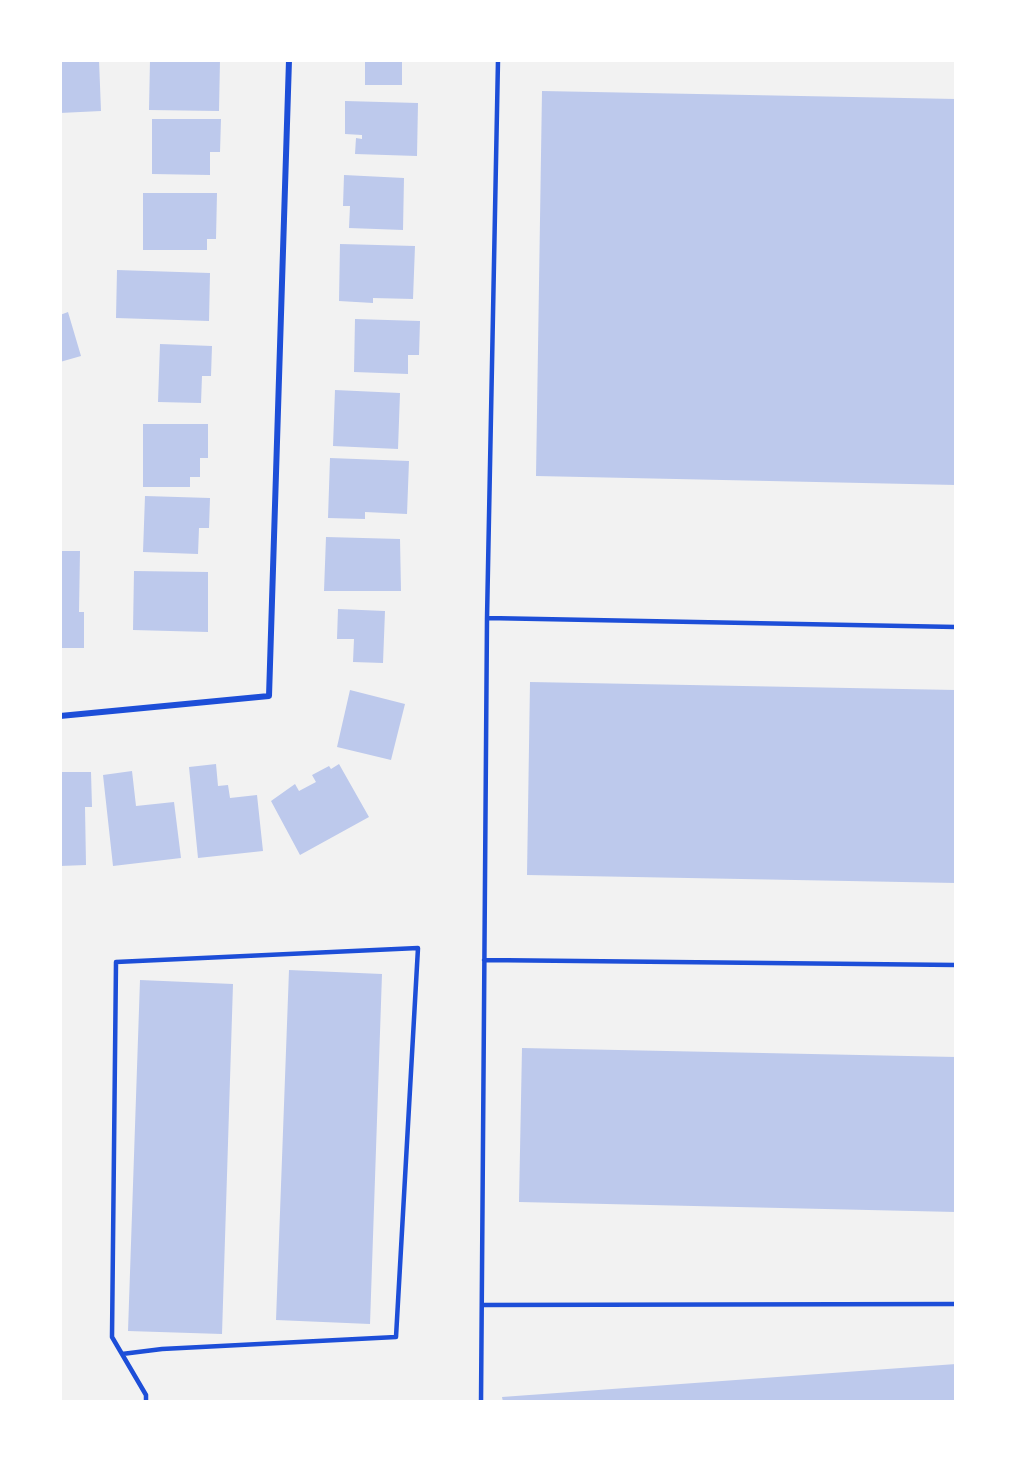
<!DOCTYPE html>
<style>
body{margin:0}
#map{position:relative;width:1016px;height:1462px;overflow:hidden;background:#f2f2f2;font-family:"Open Sans",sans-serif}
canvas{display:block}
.frame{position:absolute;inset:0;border:62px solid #fff;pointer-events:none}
</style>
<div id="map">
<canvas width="1016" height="1462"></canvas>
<div class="frame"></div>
</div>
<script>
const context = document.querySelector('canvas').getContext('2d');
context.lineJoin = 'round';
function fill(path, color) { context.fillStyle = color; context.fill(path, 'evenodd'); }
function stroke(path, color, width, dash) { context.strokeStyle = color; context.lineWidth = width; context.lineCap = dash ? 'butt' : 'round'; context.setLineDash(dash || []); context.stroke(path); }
const building = new Path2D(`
 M60,60H99L101,111L60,113Z
 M150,60H220L219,111L149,110Z
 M365,60H402V85H365Z
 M542,91L956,99V485L536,476Z
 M345,101L418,103L417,156L355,154L356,138L362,139V135L345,134Z
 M152,119H221L220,152H210V175L152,174Z
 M344,175L404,178L403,230L349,228L350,206H343Z
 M143,193H217L216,239H207V250H143Z
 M340,244L415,246L413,299L373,298V303L339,301Z
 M117,270L210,273L209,321L116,318Z
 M68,312L81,356L60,362V315Z
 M355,319L420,321L419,355H408V374L354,372Z
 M160,344L212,346L211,376H202L201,403L158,402Z
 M335,390L400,393L398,449L333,446Z
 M143,424H208V458H200V477H190V487H143Z
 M330,458L409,461L407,514L365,512V519L328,518Z
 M145,496L210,498L209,528H199L198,554L143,552Z
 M326,537L400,539L401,591H324Z
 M60,551H80L79,612H84V648H60Z
 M134,571L208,572V632L133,630Z
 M338,609L385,611L383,663L353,662L354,639H337Z
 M530,682L956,690V883L527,875Z
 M350,690L405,704L391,760L337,747Z
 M216,764L218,786L228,785L230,798L257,795L263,851L198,858L189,767Z
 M339,764L369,817L300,855L271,801L295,784L299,791L316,782L312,775L329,766L331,769Z
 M132,771L136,806L174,802L181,858L113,866L103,775Z
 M61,772H91L92,807H85L86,865L60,866Z
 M289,970L382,974L370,1324L276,1320Z
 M140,980L233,984L222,1334L128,1331Z
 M522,1048L956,1057V1212L519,1202Z
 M956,1364V1402H503L502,1397Z`);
const service = new Path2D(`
 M487,618L956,627
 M484,960L956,965
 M484,1305L956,1304
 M122,1354L162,1349L396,1337L418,948L116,962L112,1337L146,1395V1402
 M481,1402L487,618L498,60`);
const minor = new Path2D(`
 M60,716L269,696L289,60`);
fill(building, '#bdc9ec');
stroke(service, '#1d4ed8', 4.5);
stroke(minor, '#1d4ed8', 6);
</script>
